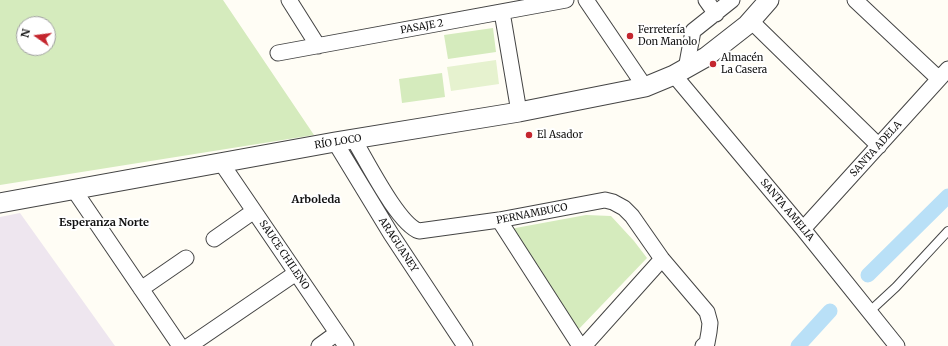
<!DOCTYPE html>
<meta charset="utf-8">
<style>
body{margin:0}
#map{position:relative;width:948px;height:346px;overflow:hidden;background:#fffdf5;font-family:Merriweather,serif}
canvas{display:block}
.north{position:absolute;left:16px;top:16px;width:40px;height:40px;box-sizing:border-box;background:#fff;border:1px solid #a0a0a0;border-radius:50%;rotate:284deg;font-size:11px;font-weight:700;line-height:16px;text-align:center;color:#111}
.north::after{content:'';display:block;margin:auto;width:14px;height:18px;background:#c4262e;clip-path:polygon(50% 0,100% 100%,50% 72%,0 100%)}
</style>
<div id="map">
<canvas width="948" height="346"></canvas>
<div class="north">N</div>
</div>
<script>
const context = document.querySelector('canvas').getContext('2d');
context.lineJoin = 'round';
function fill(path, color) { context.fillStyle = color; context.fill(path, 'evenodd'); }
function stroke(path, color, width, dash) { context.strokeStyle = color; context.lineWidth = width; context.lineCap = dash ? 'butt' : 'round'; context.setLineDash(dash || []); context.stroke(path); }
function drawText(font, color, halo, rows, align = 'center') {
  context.font = font + ' Merriweather,serif'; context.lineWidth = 4; context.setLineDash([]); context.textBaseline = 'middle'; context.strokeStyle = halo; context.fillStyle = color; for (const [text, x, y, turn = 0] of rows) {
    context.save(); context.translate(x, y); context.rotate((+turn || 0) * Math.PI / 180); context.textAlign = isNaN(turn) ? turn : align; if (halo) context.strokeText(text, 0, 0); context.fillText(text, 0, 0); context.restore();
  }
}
const industrial = new Path2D(`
 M20,213L115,346H0V217Z`);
const green = new Path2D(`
 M0,0H223L314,135L0,185ZM24,24H48V48H24Z
 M493,28L496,52L448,59L444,35Z
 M442,73L445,97L402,103L399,79Z
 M586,215L611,216L634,241L647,258L576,332L510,229Z`);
const pitch = new Path2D(`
 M496,60L499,84L451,91L447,67Z`);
const canal = new Path2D(`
 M868,275L948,196
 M798,346L830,311`);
const service = new Path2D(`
 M869,312L896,287L948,231`);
const minor = new Path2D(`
 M289,0L318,46
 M586,0L645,87
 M706,0L716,14
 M855,0L939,79
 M502,12L519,112
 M751,21L879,146
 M278,53L566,0
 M686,69L693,31L732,0
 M674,75L803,229L897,346
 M354,140C367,161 398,224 419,231L499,220L605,200L613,202L624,208L632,216L662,259L707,312L710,323L709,332L707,343L703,346
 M335,142L391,234L465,346
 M222,164L346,346
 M74,190L180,346
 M499,220L580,346
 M803,229L948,69
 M214,239L254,211
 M141,289L186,258
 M189,346L296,273
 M319,346L337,333
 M584,346L662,259`);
const tertiary = new Path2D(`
 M0,203L335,142L519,112L645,87L674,75L706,57L747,25L769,0`);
const markers = [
 [630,36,4,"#c4262e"],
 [713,64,4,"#c4262e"],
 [529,135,4,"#c4262e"]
];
const streetNames = [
 ["PASAJE 2",422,27,-10],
 ["RÍO LOCO",338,142,-9],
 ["SANTA ADELA",876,149,-48],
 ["SANTA AMELIA",787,210,50],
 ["PERNAMBUCO",532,214,-11],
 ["ARAGUANEY",398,245,57],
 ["SAUCE CHILENO",284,255,56]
];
const poiNames = [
 ["Ferretería",638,30],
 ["Don Manolo",638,42],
 ["Almacén",721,58],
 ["La Casera",721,70],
 ["El Asador",537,135]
];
const neighbourhoodNames = [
 ["Arboleda",316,200],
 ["Esperanza Norte",104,223]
];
fill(industrial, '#eee6ef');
fill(green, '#d5ebbd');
fill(pitch, '#e6f2cf');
stroke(canal, '#b9e0f7', 15);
stroke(service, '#444', 10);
stroke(minor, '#444', 17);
stroke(tertiary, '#444', 21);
stroke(service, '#fff', 8);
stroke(minor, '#fff', 15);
stroke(tertiary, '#fff', 19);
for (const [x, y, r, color] of markers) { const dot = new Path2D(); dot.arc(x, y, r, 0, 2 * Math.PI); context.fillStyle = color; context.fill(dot); stroke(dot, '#fff', 1.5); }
drawText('10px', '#111', '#fff', streetNames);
drawText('10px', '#111', '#fff', poiNames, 'left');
drawText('bold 11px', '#111', '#fff', neighbourhoodNames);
</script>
